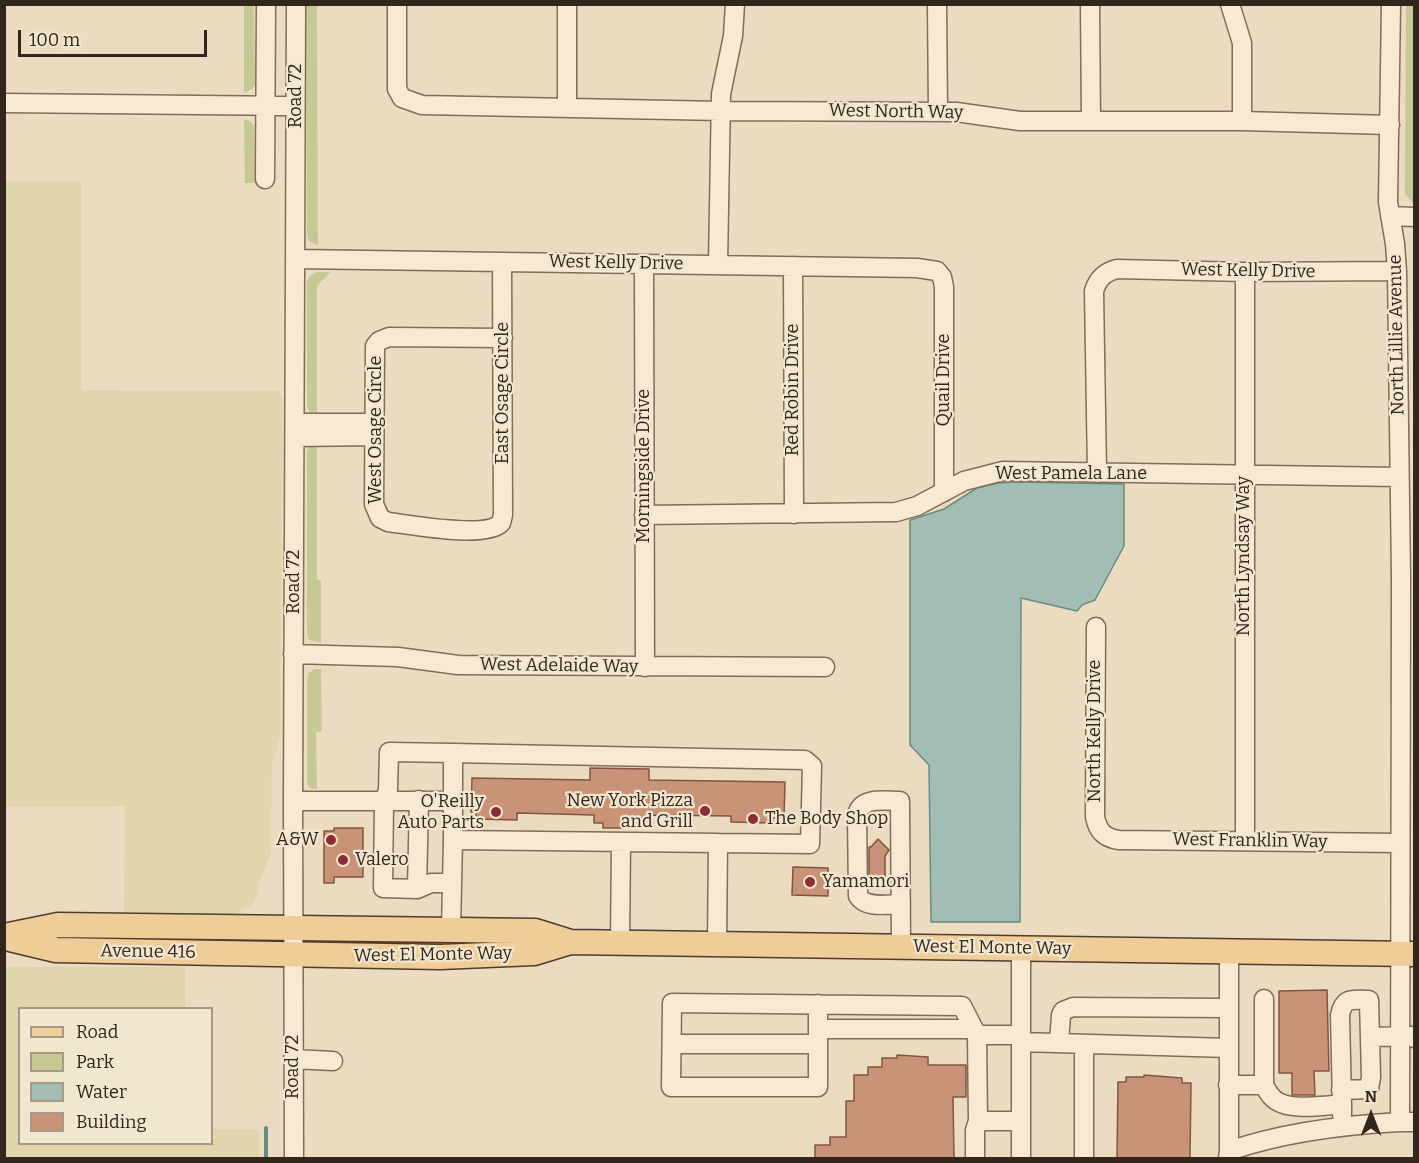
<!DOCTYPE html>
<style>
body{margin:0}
#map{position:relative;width:1419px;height:1163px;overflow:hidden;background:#ebdbc0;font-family:Bitter,serif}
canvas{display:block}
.frame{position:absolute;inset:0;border:6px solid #33261d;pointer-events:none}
.legend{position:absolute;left:18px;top:1007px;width:195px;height:138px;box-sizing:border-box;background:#f3e6cf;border:2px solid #a69988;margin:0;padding:8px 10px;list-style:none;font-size:18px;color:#33261d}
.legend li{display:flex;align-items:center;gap:12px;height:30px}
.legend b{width:30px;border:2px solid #a69988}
.north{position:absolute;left:1341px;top:1085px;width:60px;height:60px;-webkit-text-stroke:4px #f3e6cf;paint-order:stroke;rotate:0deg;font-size:16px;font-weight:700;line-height:24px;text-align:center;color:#33261d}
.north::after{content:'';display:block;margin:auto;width:21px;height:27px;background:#33261d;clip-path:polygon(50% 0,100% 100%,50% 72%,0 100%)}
.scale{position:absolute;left:18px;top:30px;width:189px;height:27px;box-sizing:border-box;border:3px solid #33261d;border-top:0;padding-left:8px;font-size:18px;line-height:21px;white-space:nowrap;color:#33261d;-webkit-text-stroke:4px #f3e6cf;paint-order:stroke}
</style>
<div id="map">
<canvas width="1419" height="1163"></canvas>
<div class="frame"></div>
<ul class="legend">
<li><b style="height:8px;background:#eecd98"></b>Road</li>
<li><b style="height:16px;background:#c6c994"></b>Park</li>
<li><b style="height:16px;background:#a2beb4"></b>Water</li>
<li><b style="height:16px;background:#c89377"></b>Building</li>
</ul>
<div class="north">N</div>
<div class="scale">100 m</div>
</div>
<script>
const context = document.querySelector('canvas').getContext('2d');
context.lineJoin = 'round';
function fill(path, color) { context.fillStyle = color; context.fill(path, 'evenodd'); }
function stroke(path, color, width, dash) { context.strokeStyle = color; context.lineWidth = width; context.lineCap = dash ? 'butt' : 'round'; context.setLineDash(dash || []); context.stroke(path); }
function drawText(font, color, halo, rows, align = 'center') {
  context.font = font + ' Bitter,serif'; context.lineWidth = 4.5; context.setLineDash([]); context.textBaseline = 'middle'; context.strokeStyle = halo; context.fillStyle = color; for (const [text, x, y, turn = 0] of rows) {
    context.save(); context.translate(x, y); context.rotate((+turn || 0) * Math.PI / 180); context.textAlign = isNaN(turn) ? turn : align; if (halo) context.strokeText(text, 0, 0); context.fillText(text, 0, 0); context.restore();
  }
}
const farmland = new Path2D(`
 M4,181H81V390L279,391L283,400L280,737L272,764L271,852L259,884L257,897L250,906L235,914L124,913L125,806L5,807Z
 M5,967H185V1008H20V1144H212V1129L259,1130V1158H5Z`);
const green = new Path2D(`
 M244,5H254L255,85L251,90L244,93Z
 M306,5H317L318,245L309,241L307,235Z
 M1406,5H1414V204L1405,194Z
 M244,119L250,121L254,126L255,183H245Z
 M317,272H330L317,286V418L313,417L307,407V282L309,277Z
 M317,442V580L321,581V643L309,640L307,634V452L309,446Z
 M314,669H321L322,731L316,732L317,789H312L308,786L307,780V680L308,674Z`);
const water = new Path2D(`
 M1019,482L1124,484V546L1095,600L1082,605L1077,611L1021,598L1020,922H931L929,765L910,745V520L944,509L977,488L998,483Z`);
const stream = new Path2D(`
 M266,1128V1158`);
const building = new Path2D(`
 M590,768L649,769V780L785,782L784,818H773V823L731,822V816L648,815V824L636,823L635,828H603V823H594V815L517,813V820L476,819V812H471L472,778L590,780Z
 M334,828H363V877H334V883H324V831H334Z
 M878,839L889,850L885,856V886H872V876H869V847H871Z
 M793,867L828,868V896L792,895Z
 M1327,990L1329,1071H1314L1315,1095H1292V1073H1279V991Z
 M897,1055L928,1057V1065H966V1097H953L954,1158H815V1145H830V1137H846V1101H854V1075H868V1067H882V1058H897Z
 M1144,1075L1182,1078V1083H1191L1190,1158H1117L1118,1082H1126V1077H1144Z`);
const minor = new Path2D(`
 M397,4V89L402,98L422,105L721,111L956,112L1020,121H1242L1390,125
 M937,4L938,112
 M1090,4L1091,121
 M1230,4L1242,43V121
 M1391,4L1388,202L1395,244L1397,271L1401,578L1400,1122H1414
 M4,103L295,106
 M567,108V4
 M265,179L266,4
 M1390,216L1414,217
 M296,259L917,268L937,271L942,277L944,287V492
 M502,262L503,515L501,523C485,539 412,525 388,522L380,518L374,504L375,346L379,341L389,337L503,338
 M644,264L645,667
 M718,264L721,94L733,36L735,4
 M793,266L794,514
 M1245,272V841
 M295,423H374
 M295,437L374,436
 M1097,473L1094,291C1098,278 1105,272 1117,269L1245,272L1397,271
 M644,515L896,512L917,506L964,481L1003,471L1399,477
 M1096,627L1095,817C1098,831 1104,838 1119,840L1400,843
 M293,654L398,657L458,665L825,667
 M293,801H453
 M451,883H431L417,889L383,888L384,802L388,790L389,752L453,753
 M417,889L419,800
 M901,904C888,904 866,909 858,896L857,815C861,796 886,801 900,801L901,946
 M451,929L453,840
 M620,943L621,842
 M717,944L718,843L453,840V753L805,760L812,766L810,844L718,843
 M1021,948V1158
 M1229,952V1151
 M818,1004V1087H671L672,1003L962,1006L977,1035
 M818,1029H974
 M1370,1037L1412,1036L1414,1038
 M1021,1042L1229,1048
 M1059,1043L1061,1015L1063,1011L1073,1007L1229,1008
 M672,1044H818
 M293,1059L333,1061
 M1228,1085H1264V999
 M1264,1085C1266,1089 1269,1094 1272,1097C1284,1112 1324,1106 1342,1104V1115
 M1341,1090L1369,1089L1371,1077L1369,1000C1353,1000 1344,996 1340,1015L1342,1104
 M978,1121H1021
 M294,1158L293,801L296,4
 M975,1158V1130L978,1121L977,1035H1021
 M1084,1158V1045
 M1228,1158L1229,1151C1284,1132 1342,1125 1400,1122`);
const major = new Path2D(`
 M4,936L58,925L535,931L570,942L1414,954
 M6,938L56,950L440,957L534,953L570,942`);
const markers = [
 [705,811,6,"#8f2c33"],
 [496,812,6,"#8f2c33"],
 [753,819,6,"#8f2c33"],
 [331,840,6,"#8f2c33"],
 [343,860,6,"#8f2c33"],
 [810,882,6,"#8f2c33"]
];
const streetNames = [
 ["Road 72",296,96,-90],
 ["West North Way",896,112,1],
 ["West Kelly Drive",616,263,1],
 ["West Kelly Drive",1248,271,1],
 ["North Lillie Avenue",1397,335,-91],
 ["Quail Drive",944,380,-90],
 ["Red Robin Drive",793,390,-90],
 ["East Osage Circle",503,393,-90],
 ["West Osage Circle",376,430,-90],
 ["Morningside Drive",644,466,-90],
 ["West Pamela Lane",1071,474],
 ["North Lyndsay Way",1244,556,-90],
 ["Road 72",294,582,-90],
 ["West Adelaide Way",559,666,1],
 ["North Kelly Drive",1095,731,-90],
 ["West Franklin Way",1250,841,1],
 ["West El Monte Way",992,948,1],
 ["Avenue 416",148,952,1],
 ["West El Monte Way",433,955,-1],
 ["Road 72",293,1067,-90]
];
const poiNames = [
 ["New York Pizza",693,801],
 ["and Grill",693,822],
 ["O'Reilly",484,802],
 ["Auto Parts",484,823],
 ["The Body Shop",765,819,"left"],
 ["A&W",319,840],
 ["Valero",355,860,"left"],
 ["Yamamori",822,882,"left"]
];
fill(farmland, '#e1d5ad');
fill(green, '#c6c994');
fill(water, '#a2beb4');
stroke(water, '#6a8b80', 1.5);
stroke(stream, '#6a8b80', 4);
fill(building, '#c89377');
stroke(building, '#815540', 1.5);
stroke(minor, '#836c59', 21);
stroke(major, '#513b2d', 27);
stroke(minor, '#f7e9d2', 18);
stroke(major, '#eecd98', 24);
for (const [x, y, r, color] of markers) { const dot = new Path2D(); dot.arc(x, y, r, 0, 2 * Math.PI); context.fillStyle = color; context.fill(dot); stroke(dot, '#f3e6cf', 2); }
drawText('18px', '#33261d', '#f3e6cf', streetNames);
drawText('18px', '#33261d', '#f3e6cf', poiNames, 'right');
</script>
